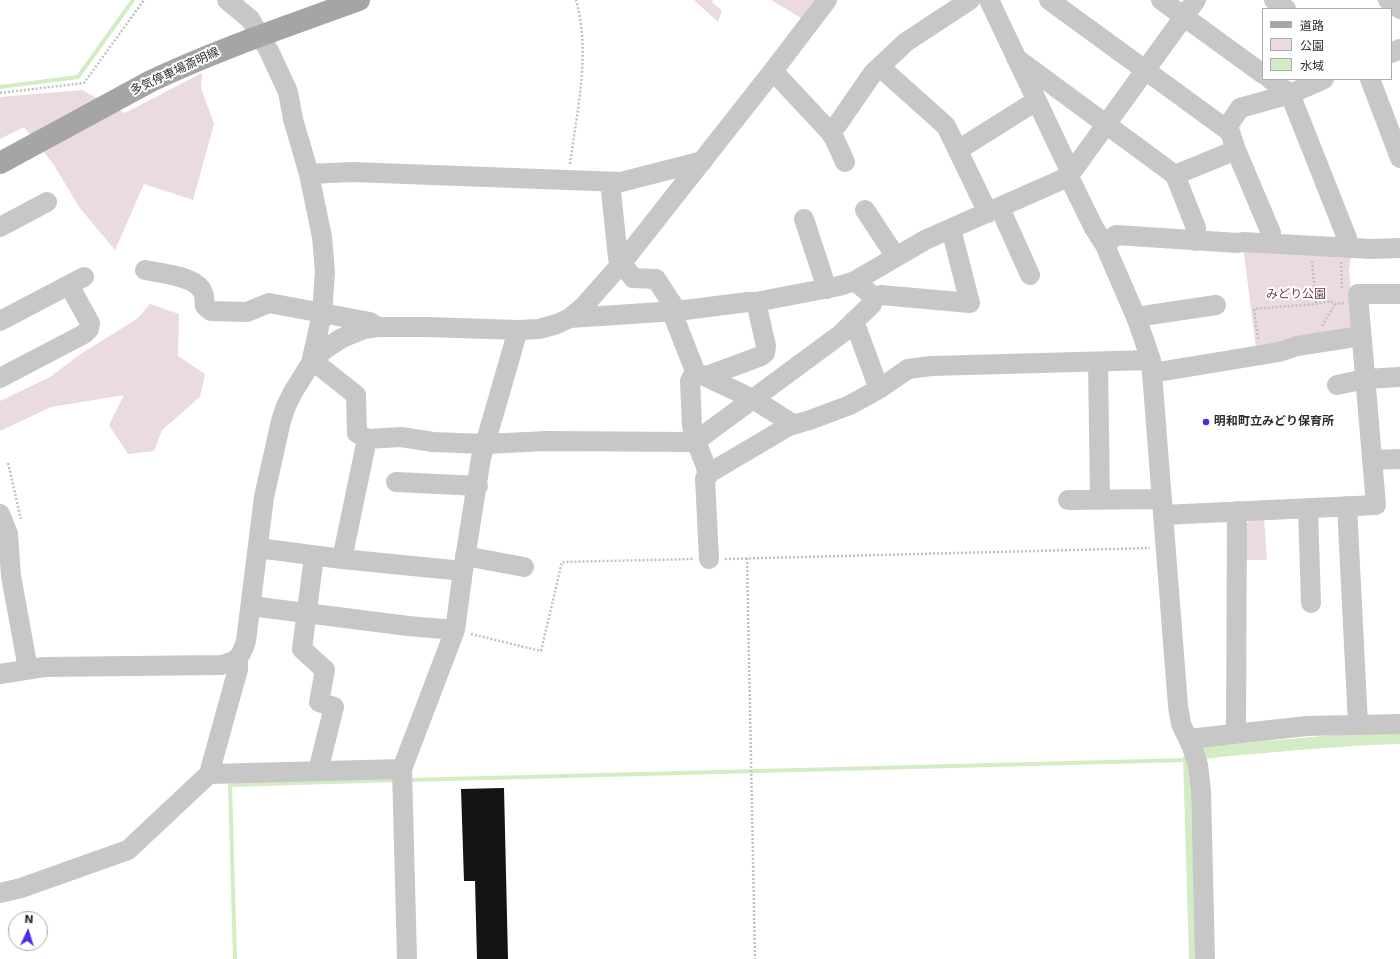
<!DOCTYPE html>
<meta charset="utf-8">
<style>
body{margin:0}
#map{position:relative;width:1400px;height:959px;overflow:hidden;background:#fff;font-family:"DejaVu Sans","Noto Sans JP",sans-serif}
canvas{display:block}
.legend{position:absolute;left:1262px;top:8px;width:130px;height:72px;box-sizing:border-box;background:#fff;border:1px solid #ababab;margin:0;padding:5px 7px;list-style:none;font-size:12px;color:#2d2d2d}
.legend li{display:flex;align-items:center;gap:8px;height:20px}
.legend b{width:20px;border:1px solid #ababab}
.north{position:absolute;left:8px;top:911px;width:40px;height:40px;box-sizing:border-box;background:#fff;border:1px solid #ababab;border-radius:50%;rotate:4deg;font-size:11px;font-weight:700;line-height:16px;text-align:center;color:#2d2d2d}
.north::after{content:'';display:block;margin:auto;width:14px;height:18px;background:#4b28eb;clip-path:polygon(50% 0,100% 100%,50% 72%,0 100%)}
</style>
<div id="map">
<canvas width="1400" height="959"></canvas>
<ul class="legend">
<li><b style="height:5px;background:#a5a5a5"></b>道路</li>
<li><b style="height:11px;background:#ebdadf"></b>公園</li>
<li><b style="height:11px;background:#d3ecc5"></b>水域</li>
</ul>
<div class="north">N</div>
</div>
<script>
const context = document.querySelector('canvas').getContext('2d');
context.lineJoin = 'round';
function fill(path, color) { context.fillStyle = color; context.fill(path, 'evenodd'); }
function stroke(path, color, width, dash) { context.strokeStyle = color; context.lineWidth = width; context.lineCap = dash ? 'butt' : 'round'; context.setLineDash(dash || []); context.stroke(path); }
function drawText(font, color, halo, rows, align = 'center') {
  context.font = font + ' "DejaVu Sans","Noto Sans JP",sans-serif'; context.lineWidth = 4; context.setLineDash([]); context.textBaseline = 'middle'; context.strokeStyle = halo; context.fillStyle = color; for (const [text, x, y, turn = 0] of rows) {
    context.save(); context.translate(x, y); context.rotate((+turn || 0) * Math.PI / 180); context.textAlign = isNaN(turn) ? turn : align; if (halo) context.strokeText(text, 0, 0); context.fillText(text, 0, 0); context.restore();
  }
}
const green = new Path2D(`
 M694,0H713L712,2L722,11L718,22Z
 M771,0H814L801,18Z
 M202,73L201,88L214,124L193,200L144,184L115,250L79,207L54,165L24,127L0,139V97L82,90L125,113Z
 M1243,246L1351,257L1349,270L1355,332L1256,349Z
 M150,304L179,314L178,356L205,374L200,397L162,430L154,451L128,454L109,425L124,395L51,407L0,431V401L50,377L82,353L137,319Z
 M1264,518L1267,560H1244L1243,528L1251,519Z`);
const water = new Path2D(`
 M1400,731V744C1355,745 1311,749 1266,753C1241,755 1215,756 1190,763L1196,959H1189L1183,757L1202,747L1209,746L1346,734Z`);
const stream = new Path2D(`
 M0,87L78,77L133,0
 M408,780L1187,760
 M235,959L230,785L398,780`);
const building = new Path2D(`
 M504,788L508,959H477L475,881H464L461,789Z`);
const path = new Path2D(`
 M0,93L84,83L144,0
 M570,164C577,110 591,53 576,0
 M1312,261L1316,304
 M1341,262L1342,289
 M1322,326L1335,304
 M1258,339L1254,309L1316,304L1330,301L1335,304L1344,303
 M8,463L21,519
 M747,558L755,959
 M725,559L1150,548
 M471,634L541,651L562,562L694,559`);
const minor = new Path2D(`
 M227,0L250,19L269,51L288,92L293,119L309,174L322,237L325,272L322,314L311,363
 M989,0L1071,173
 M1049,0L1226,129
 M1161,0L1263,74
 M1274,0L1286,9
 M1388,0L1400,9
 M1391,53L1400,49
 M1016,58L1175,175L1196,228L1195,241
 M880,67L946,126L988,213
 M773,71L830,132L835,140L845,162
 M1270,79L1290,94L1347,238L1346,247
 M1370,79L1400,158
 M830,132L837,125L873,73L906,42L970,0
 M958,150L1036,101
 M1236,150L1271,233V243
 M309,174L352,172L621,182L703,161
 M1068,175L1094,228L1105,245L1110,257L1136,317L1151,360L1178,706L1181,724L1192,747L1198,765L1201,791L1205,959
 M1175,175L1236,150L1230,132L1226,129L1240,108L1290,94L1324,79
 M610,182L618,258L633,278L656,279L677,311
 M1000,208L1030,275
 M865,210L896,257
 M804,219L827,289
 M0,227L47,202
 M1105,245L1116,235L1238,243L1243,242L1371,249L1400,248
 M145,270C160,273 198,276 203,293C205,296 204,302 205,306L211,311L247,312L269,303L370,322L377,327
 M874,297L881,295L970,303L951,229
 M672,312L695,371L690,381L692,426L696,441L706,467L708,476
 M1136,317L1216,305
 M570,318L677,311L748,302H756L839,286L855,281L925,240L1061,180L1071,173L1196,0
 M0,321L84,277
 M854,321L879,389
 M313,361L356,395L357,433L367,439L401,437L433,442L485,444L547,441L689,442L696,441L841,334L872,304L874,297L855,281
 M1098,362L1100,499
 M1152,373L1279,352L1297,346L1361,336
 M700,374L753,399L793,424
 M707,376L761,356L765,353L766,346L756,302
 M0,378L84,334L89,329L90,323L69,285
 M1337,385L1365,379L1400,377
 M1373,460L1400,459
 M396,482L478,486
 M1068,500L1161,499
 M1347,506L1358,724
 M1308,509L1311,603
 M0,514L8,534L11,576L28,669
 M1163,515L1376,505L1358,294H1400
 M258,548L342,559L463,571
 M314,556L302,649L325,670L319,702L334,707L318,771
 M465,556L524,567
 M342,559L367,439
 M709,559L705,478L711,472L789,426L810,420L850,405L879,389L908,369L931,366L1151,360
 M251,606L408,626L455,630
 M0,674L44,667L221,665C238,661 241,657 246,641L264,497L281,421L286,406L293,392L311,363L325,349L342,338L364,329L377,327H427L518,330L539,329L557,324L570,318L583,307L621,264L773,71L827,0
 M1236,734L1237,511
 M1188,739L1307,726L1400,724
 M209,774L402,769
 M0,893L21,888L128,850L209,774L238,669V658
 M407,959L402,769L455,630L463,571L481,458L518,330`);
const major = new Path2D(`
 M0,163L151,81C219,49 288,26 359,0`);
const markers = [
 [1206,422,4,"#4b28eb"]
];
const streetNames = [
 ["多気停車場斎明線",175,72,-25]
];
const parkNames = [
 ["みどり公園",1296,295]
];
const poiNames = [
 ["明和町立みどり保育所",1214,422]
];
fill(green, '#ebdadf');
fill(water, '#d3ecc5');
stroke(stream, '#d3ecc5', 4);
fill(building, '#141414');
stroke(path, '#c1c1c1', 2.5, [2, 2]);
stroke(minor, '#c7c7c7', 20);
stroke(major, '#a5a5a5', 22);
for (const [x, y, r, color] of markers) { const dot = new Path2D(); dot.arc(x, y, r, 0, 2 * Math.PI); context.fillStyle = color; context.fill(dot); stroke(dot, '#fff', 1.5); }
drawText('12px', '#2d2d2d', '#fff', streetNames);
drawText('12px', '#6a3943', '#fff', parkNames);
drawText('bold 12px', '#2d2d2d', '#fff', poiNames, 'left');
</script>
